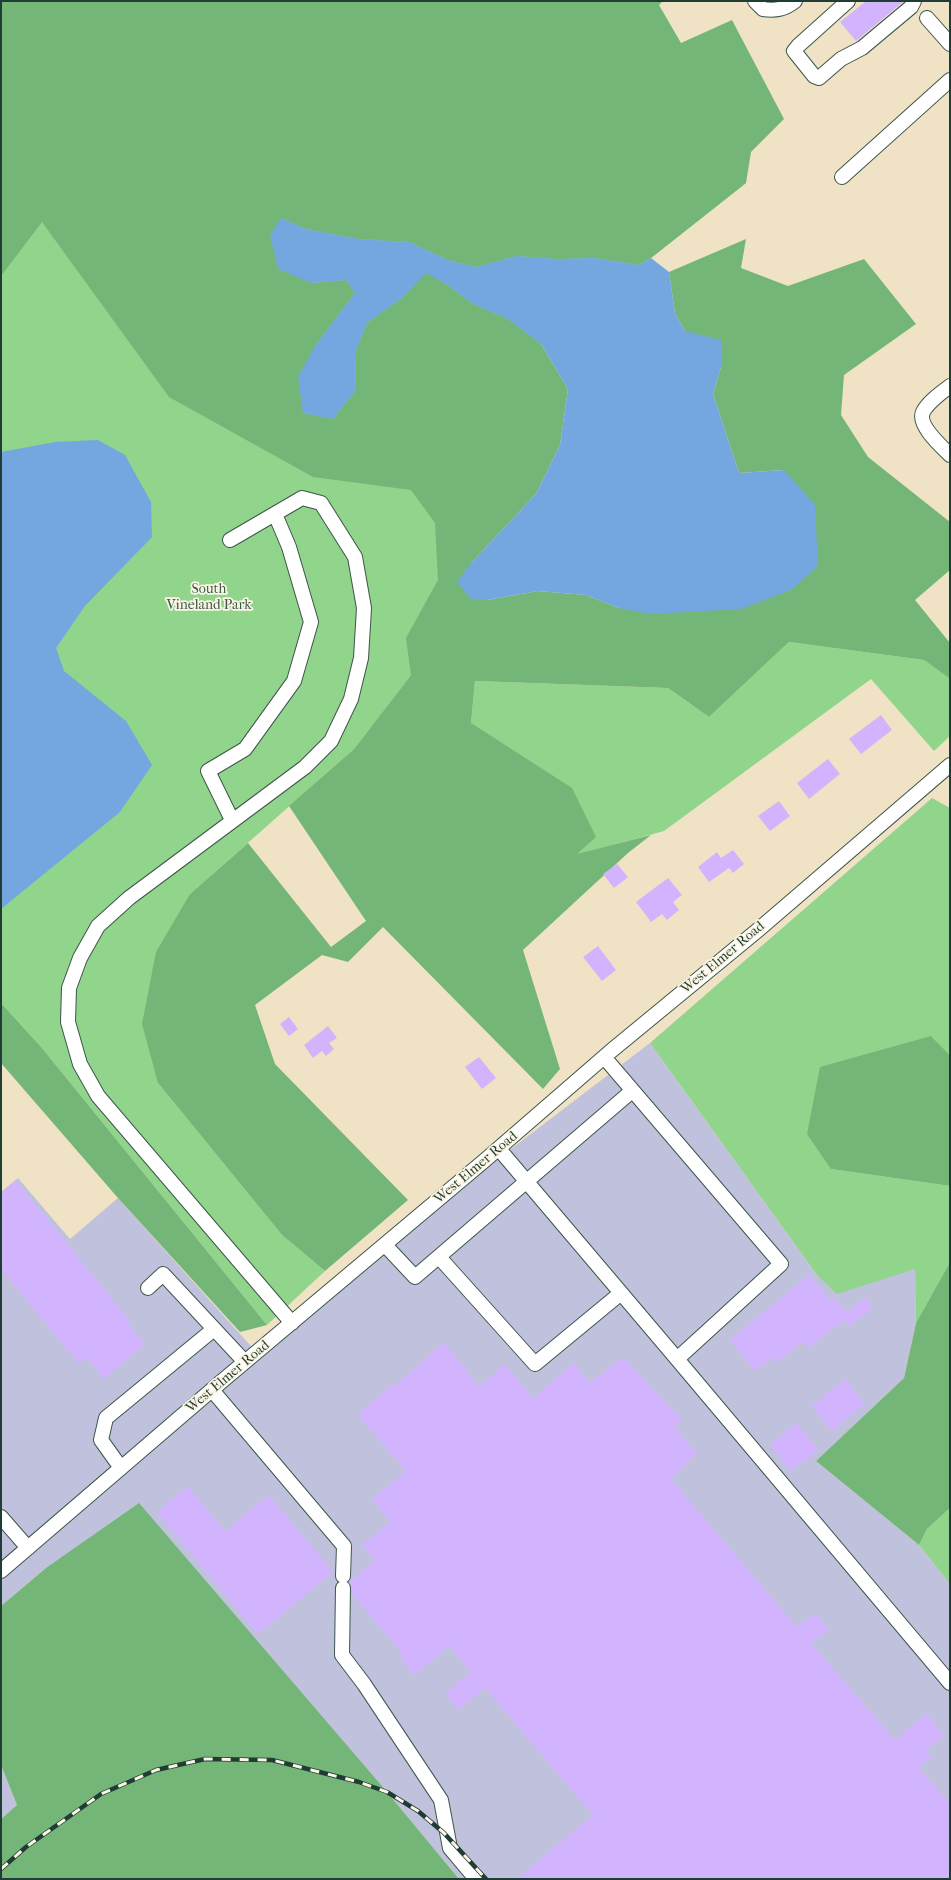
<!DOCTYPE html>
<style>
body{margin:0}
#map{position:relative;width:951px;height:1880px;overflow:hidden;background:#f0e3c5;font-family:"IM FELL French Canon",serif}
canvas{display:block}
.frame{position:absolute;inset:0;border:2px solid #1f3d34;pointer-events:none}
</style>
<div id="map">
<canvas width="951" height="1880"></canvas>
<div class="frame"></div>
</div>
<script>
const context = document.querySelector('canvas').getContext('2d');
context.lineJoin = 'round';
function fill(path, color) { context.fillStyle = color; context.fill(path, 'evenodd'); }
function stroke(path, color, width, dash) { context.strokeStyle = color; context.lineWidth = width; context.lineCap = dash ? 'butt' : 'round'; context.setLineDash(dash || []); context.stroke(path); }
function drawText(font, color, halo, rows, align = 'center') {
  context.font = font + ' "IM FELL French Canon",serif'; context.lineWidth = 3.5; context.setLineDash([]); context.textBaseline = 'middle'; context.strokeStyle = halo; context.fillStyle = color; for (const [text, x, y, turn = 0] of rows) {
    context.save(); context.translate(x, y); context.rotate((+turn || 0) * Math.PI / 180); context.textAlign = isNaN(turn) ? turn : align; if (halo) context.strokeText(text, 0, 0); context.fillText(text, 0, 0); context.restore();
  }
}
const industrial = new Path2D(`
 M650,1043L817,1275L915,1269L916,1323L904,1378L816,1461L919,1545L950,1584V1879H459L387,1792L46,1568L1,1606V1192L18,1178L70,1239L118,1198L258,1354L423,1216Z
 M1,1765L17,1805L1,1819Z`);
const green = new Path2D(`
 M1,1L746,183L651,258L639,265L541,344L411,675L354,749L190,894L158,1083L282,1235L325,1271L267,1325L42,1048L1,1003Z
 M789,642L924,660L950,679V736L934,751L871,679L664,831L576,855L471,723L475,681L668,688L709,717Z
 M932,798L950,808V1055L931,1036L831,1169L950,1186V1262L916,1323L915,1269L837,1294L817,1275L650,1043Z
 M950,1508V1584L919,1545L927,1529Z`);
const forest = new Path2D(`
 M1,1H663L659,5L681,43L732,20L784,119L751,152L746,183L651,258L639,265L594,258L558,259L516,256L477,267L450,261L409,242L359,239L306,229L281,218L312,283L346,280L355,293L315,346L303,413L333,419L356,390L355,353L367,323L402,298L426,272L446,284L473,304L508,319L541,344L568,389L560,445L536,494L471,563L487,600L538,591L586,595L619,608L784,470L739,473L713,394L721,367L685,331L675,313L669,272L746,239L741,268L788,286L864,259L916,324L844,375L841,415L868,457L950,522V570L915,600L950,643V679L924,660L789,642L709,717L668,688L475,681L471,723L572,788L596,837L577,854L651,835L628,853L523,950L560,1069L543,1089L383,927L348,962L322,955L255,1005L275,1064L408,1200L325,1271L282,1235L158,1083L142,1024L156,952L190,894L248,843L331,947L366,921L289,806L354,749L411,675L406,638L438,580L435,523L411,490L313,477L169,397L42,222L1,276Z
 M1,1003L42,1048L267,1325L240,1332L118,1198L1,1063Z
 M931,1036L950,1055V1186L831,1169L807,1134L820,1067Z
 M950,1262V1508L927,1529L919,1545L816,1461L904,1378L916,1323Z
 M139,1503L387,1792L459,1879H1V1819L17,1805L1,1765V1606L46,1568Z`);
const water = new Path2D(`
 M281,218L306,229L359,239L409,242L450,261L477,267L516,256L558,259L594,258L639,265L651,258L669,272L675,313L685,331L721,340V367L713,394L739,473L784,470L815,505L818,566L791,590L741,609L651,614L619,608L586,595L538,591L487,600L471,599L457,582L471,563L536,494L560,445L568,389L541,344L508,319L473,304L446,284L426,273L402,298L367,323L355,353L356,390L333,419L303,413L298,377L315,346L355,293L346,280L312,283L278,269L270,235Z
 M98,440L125,455L151,502L152,537L85,606L56,648L64,671L126,721L152,765L120,812L1,909V452L55,442Z`);
const building = new Path2D(`
 M866,1H904L856,41L840,22Z
 M881,715L892,730L861,754L849,739Z
 M828,759L840,774L809,799L797,783Z
 M779,801L790,816L770,831L758,816Z
 M733,850L744,864L733,873L729,868L709,882L698,867L717,852L721,858Z
 M617,864L628,877L614,888L603,874Z
 M668,878L682,895L673,902L679,910L667,920L662,914L651,922L636,902Z
 M598,946L616,970L602,981L583,957Z
 M289,1017L298,1029L289,1036L280,1024Z
 M328,1026L337,1038L329,1043L334,1049L326,1056L322,1051L313,1058L304,1045Z
 M479,1057L496,1078L482,1089L465,1067Z
 M16,1181L131,1322L128,1324L145,1344L104,1379L87,1358L79,1364L1,1269V1194Z
 M809,1275L831,1301L835,1298L846,1312L865,1298L873,1308L849,1327L844,1320L809,1348L803,1341L776,1363L772,1357L755,1371L730,1340Z
 M444,1342L479,1387L505,1364L533,1398L574,1363L590,1383L623,1357L682,1420L674,1427L697,1453L671,1479L797,1627L816,1613L829,1630L811,1643L895,1740L927,1713L944,1736L926,1750L932,1757L918,1767L950,1804V1879H517L593,1815L485,1688L458,1710L445,1693L471,1672L449,1646L414,1676L399,1655L402,1653L351,1593L349,1582L375,1560L362,1545L390,1522L372,1499L406,1471L357,1414L396,1382L398,1384Z
 M845,1379L865,1404L832,1431L810,1405H813Z
 M797,1423L818,1450L791,1471L770,1445Z
 M188,1486L225,1531L269,1495L333,1572L258,1634L157,1512Z`);
const minor = new Path2D(`
 M755,1L763,9C776,11 785,9 795,1
 M848,1L798,46L794,51L814,76L819,78L841,59L862,48L911,7L914,1
 M927,18L950,44
 M842,177L950,80
 M950,386C941,393 928,402 923,412C917,425 942,447 950,455
 M230,540L302,498L321,503L355,557L364,608L361,658L351,699L331,741L305,767L129,898L98,926L80,958L69,988L68,1022L80,1064L98,1096L292,1323
 M232,820L208,771L245,749L294,681L311,622L289,547L275,514
 M499,1149L677,1359L781,1264L604,1057
 M385,1245L415,1277L632,1091
 M439,1257L535,1364L621,1293
 M148,1288L163,1274L245,1362
 M677,1359L950,1683
 M212,1390L344,1546L343,1576
 M121,1468L101,1440L106,1418L214,1329
 M1,1517L28,1548
 M1,1571L221,1382L484,1161L611,1051L758,930L950,765
 M343,1588L342,1655L364,1684L441,1800L450,1848L476,1879`);
const rail = new Path2D(`
 M1,1869L26,1847L101,1794L156,1770L205,1759L272,1760L359,1782L387,1792L418,1811L444,1833L486,1879`);
const parkNames = [
 ["South",209,590],
 ["Vineland Park",209,606]
];
const streetNames = [
 ["West Elmer Road",723,958,-40],
 ["West Elmer Road",476,1168,-40],
 ["West Elmer Road",228,1377,-40]
];
fill(industrial, '#c0c2dd');
fill(green, '#91d48c');
fill(forest, '#74b678');
fill(water, '#74a7e0');
fill(building, '#d2b3fd');
stroke(minor, '#3e564a', 16);
stroke(minor, '#fff', 14);
stroke(rail, '#1f3d34', 4.5);
stroke(rail, '#fcf5e5', 3, [9]);
drawText('14px', '#365b46', '#fcf5e5', parkNames);
drawText('14px', '#1f3d34', '#fcf5e5', streetNames);
</script>
